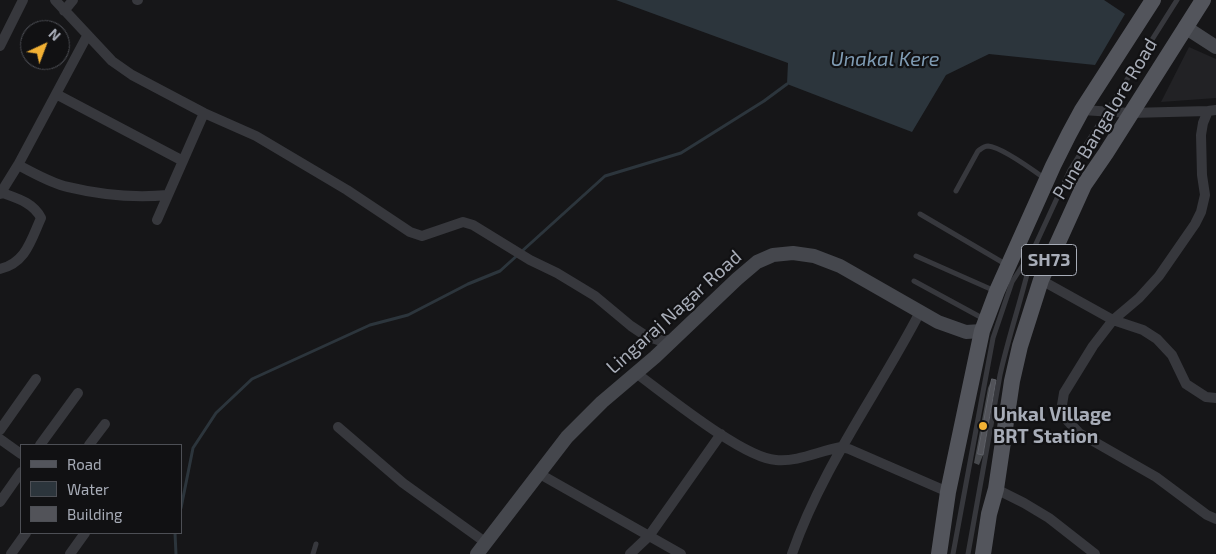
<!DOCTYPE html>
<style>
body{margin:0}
#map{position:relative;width:1216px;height:554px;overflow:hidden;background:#161618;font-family:"Exo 2",sans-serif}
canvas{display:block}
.legend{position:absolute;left:20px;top:444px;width:162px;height:90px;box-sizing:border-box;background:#111113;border:1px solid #4d4f55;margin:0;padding:6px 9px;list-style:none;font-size:15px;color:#a8adb8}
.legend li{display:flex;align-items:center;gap:10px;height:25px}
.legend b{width:25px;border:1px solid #4d4f55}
.north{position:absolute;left:20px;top:20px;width:50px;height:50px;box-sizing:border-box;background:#111113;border:1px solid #4d4f55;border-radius:50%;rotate:43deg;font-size:14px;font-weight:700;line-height:20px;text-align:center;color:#a8adb8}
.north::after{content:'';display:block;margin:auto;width:18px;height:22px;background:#f2b134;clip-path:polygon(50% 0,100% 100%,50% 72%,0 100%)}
</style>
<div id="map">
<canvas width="1216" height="554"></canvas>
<ul class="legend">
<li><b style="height:6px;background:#53555c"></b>Road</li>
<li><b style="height:14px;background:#2c353c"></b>Water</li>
<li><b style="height:14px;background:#525359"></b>Building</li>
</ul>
<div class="north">N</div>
</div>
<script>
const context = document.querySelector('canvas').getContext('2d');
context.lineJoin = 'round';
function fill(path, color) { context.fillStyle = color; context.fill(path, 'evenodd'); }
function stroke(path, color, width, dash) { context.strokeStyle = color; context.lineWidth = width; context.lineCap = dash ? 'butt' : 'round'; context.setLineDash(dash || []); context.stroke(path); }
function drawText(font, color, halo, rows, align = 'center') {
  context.font = font + ' "Exo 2",sans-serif'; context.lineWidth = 4.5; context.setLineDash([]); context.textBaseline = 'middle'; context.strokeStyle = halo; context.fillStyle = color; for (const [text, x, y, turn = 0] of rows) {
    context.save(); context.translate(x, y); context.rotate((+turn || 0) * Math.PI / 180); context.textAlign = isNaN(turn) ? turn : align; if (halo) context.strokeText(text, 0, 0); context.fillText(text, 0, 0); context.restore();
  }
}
const built = new Path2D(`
 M1189,47L1216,59V98L1161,102Z`);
const water = new Path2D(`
 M616,0H1104L1125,14L1095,65L989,54L946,75L912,132L787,84L788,63Z`);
const stream = new Path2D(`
 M181,508L193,448L216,413L252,379L370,325L408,315L468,284L500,271L605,176L681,153L764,101L787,84
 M175,533L176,554`);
const lane = new Path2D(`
 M956,191L978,151C981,149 984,146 988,146C1001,147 1033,170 1044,178
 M920,214L1007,265
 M916,256L995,291
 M914,281L984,319
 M313,554L316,544
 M953,554L993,338L1012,282L1034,248L1070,170L1177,0
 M968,554L1000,375C1009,334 1023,295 1032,254`);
const street = new Path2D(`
 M55,0L112,61L132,75L204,113L256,136L347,190L410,232L422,236L463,222L473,225L530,260L557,273L595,296L631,326L646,336L658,340H673
 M137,0H138
 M64,11L73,0
 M0,46L23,0
 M56,94L183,161
 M1082,110L1130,113L1208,111L1216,110
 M1208,111L1203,123L1201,135L1202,175L1205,195L1201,212L1195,224L1159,276L1139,298L1113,320L1093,346L1064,393L1062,405L1067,420L1079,433L1156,477L1207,515L1216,519
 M18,165C34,173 50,183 68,187C101,195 135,198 168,195
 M0,192C16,198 33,202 41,218C31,240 26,263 0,269
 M0,194L18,165L87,36
 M157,220L204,113
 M1041,280L1113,320L1143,330L1157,339L1172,355L1186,384L1206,397L1216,398
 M636,373C666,395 743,458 776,460C798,462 819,451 841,447L849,449L948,492
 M338,427L403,483L485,542
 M0,430L36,379
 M0,439L21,454
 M40,445L78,393
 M89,445L105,424
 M538,473L681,554
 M996,489L1024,503L1049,518L1095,554
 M0,502L21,472
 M11,554L26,533
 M70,554L85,533
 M630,554L649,536L721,434
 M792,554C822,467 878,393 920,312`);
const secondary = new Path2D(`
 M1185,27L1216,47
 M477,554L567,437L602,402L655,357L737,279L757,262L773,255L793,253L814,256L840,266L938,322L966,332L982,331`);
const primary = new Path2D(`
 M939,554L948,492L982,331L997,291L1053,166L1069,134L1082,110L1153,0
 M983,554L989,514L996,489L1012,381L1020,346L1041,280L1084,185L1106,153L1203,0`);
const wall = new Path2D(`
 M992,379L983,455L979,465L974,463L988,388Z`);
const building = new Path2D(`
 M992,379L996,380L983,455L978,454Z`);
const markers = [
 [983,426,5,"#f2b134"]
];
const shields = [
 [1049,260,55]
];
const shieldNames = [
 ["SH73",1049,260]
];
const streetNames = [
 ["Pune Bangalore Road",1105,119,-59],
 ["Lingaraj Nagar Road",674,312,-42]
];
const poiNames = [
 ["Unkal Village",993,415],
 ["BRT Station",993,437]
];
const waterNames = [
 ["Unakal Kere",885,59]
];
fill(built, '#222225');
fill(water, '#2c353c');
stroke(stream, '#2c353c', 3);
stroke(lane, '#37383d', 5);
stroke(street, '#37383d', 10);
stroke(secondary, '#45474d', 14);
stroke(primary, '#53555c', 16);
fill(wall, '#47494d');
fill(building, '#525359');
stroke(building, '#5f6168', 1);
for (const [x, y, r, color] of markers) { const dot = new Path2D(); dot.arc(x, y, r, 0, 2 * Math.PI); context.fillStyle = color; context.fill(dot); stroke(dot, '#111113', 2); }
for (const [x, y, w] of shields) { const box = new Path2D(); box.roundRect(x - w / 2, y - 15.5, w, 31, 4); context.fillStyle = '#111113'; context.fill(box); stroke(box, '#a8adb8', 1); }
drawText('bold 18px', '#a8adb8', null, shieldNames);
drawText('19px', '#a8adb8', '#111113', streetNames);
drawText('bold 19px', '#a8adb8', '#111113', poiNames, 'left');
drawText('italic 20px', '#7f9bb3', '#111113', waterNames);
</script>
